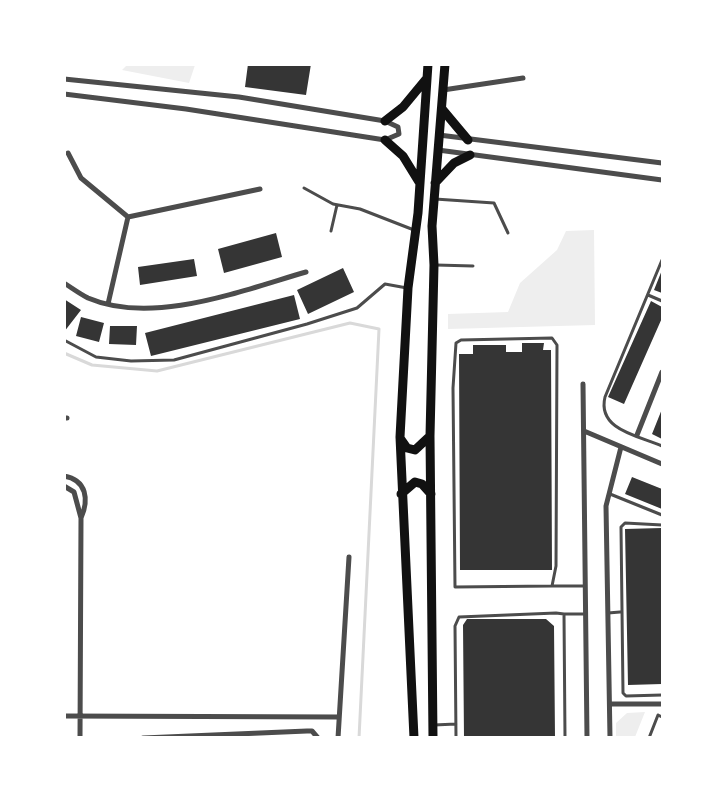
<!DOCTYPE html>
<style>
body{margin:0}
#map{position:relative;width:727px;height:802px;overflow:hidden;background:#fff;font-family:Overpass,sans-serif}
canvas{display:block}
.frame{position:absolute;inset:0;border:66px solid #fff;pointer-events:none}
</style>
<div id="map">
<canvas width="727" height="802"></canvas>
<div class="frame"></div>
</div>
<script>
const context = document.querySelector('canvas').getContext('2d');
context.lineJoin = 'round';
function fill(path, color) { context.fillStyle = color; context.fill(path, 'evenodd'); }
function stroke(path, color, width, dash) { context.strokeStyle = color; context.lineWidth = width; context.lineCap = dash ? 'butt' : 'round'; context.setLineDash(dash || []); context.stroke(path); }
const green = new Path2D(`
 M127,65V64L195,65L189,83L122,70Z
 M594,230L595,325L448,329V314L508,312L520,283L557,250L566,231Z
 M645,712L635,737H616V723L627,713Z`);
const stream = new Path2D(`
 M64,353L92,365L157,371L350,323L379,329L359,738`);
const building = new Path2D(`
 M248,64H311L306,95L245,87Z
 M276,233L282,257L224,273L218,249Z
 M194,259L197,276L140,285L138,267Z
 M343,268L354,292L308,314L297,290Z
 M662,270V293L654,290Z
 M294,295L300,319L151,356L145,333Z
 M64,299L81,310L64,332Z
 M651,301L662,307V318L624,404L608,397Z
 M81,317L104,323L99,342L76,336Z
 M110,326H137L136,345L109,344Z
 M522,343H544L543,350H551L552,570H460L459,354H473V345H506V352H522Z
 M662,409V439L652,434Z
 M632,477L662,489V509L625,494Z
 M662,528V684L628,685L625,529Z
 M467,619H546L554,626L555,738H464L463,625Z`);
const service = new Path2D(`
 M113,64H117
 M304,188L333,204L360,209L414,230
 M435,199L494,203L508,233
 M331,231L337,205
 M662,260L605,397C597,430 639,436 662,446
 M436,265L473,266
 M648,295L662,301
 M552,338L557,345L556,566L552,586L455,587L453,388L456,343L461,340Z
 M64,340L96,357L131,361L174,360L307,324L357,308L385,284L407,288
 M610,494L662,515
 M662,525L625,523L621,527L623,693L626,696L662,695
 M552,586H585
 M608,613L620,612
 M564,614H586
 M434,725L456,724
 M456,738L455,626L459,617L556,613L564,614L565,738
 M649,738L658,715L662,717`);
const minor = new Path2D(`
 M64,79L239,97L385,121L398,127L399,134L385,140L186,109L64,94
 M443,90L523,78
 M439,135L662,163
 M438,150L662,180
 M68,153L81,178L128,217L260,189
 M64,283C72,288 80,294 88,298C153,326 243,290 306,272
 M108,304L128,217
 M583,384L587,738
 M64,418H67
 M584,431L662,464
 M637,435L662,372
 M64,476C87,480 89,500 81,518L80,738
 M64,486L74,492L81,518
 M610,704H662
 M64,716L339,717
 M143,738L307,731H312L318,738
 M338,738L349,557
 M610,738L606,506L621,447`);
const primary = new Path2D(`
 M442,109L468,140
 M385,121L403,107L427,78
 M385,140L403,156L419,182
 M435,183L454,163L470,155
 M400,438L407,448L415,450L430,436
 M401,494L415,482L422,484L431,494
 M414,738L400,437L408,288L418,213L428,64
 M433,738L430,436L434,265L432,226L445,64`);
fill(green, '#eee');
stroke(stream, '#d9d9d9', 3);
fill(building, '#353535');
stroke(service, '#4c4c4c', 3);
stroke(minor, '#4c4c4c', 5);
stroke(primary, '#111', 9);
</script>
